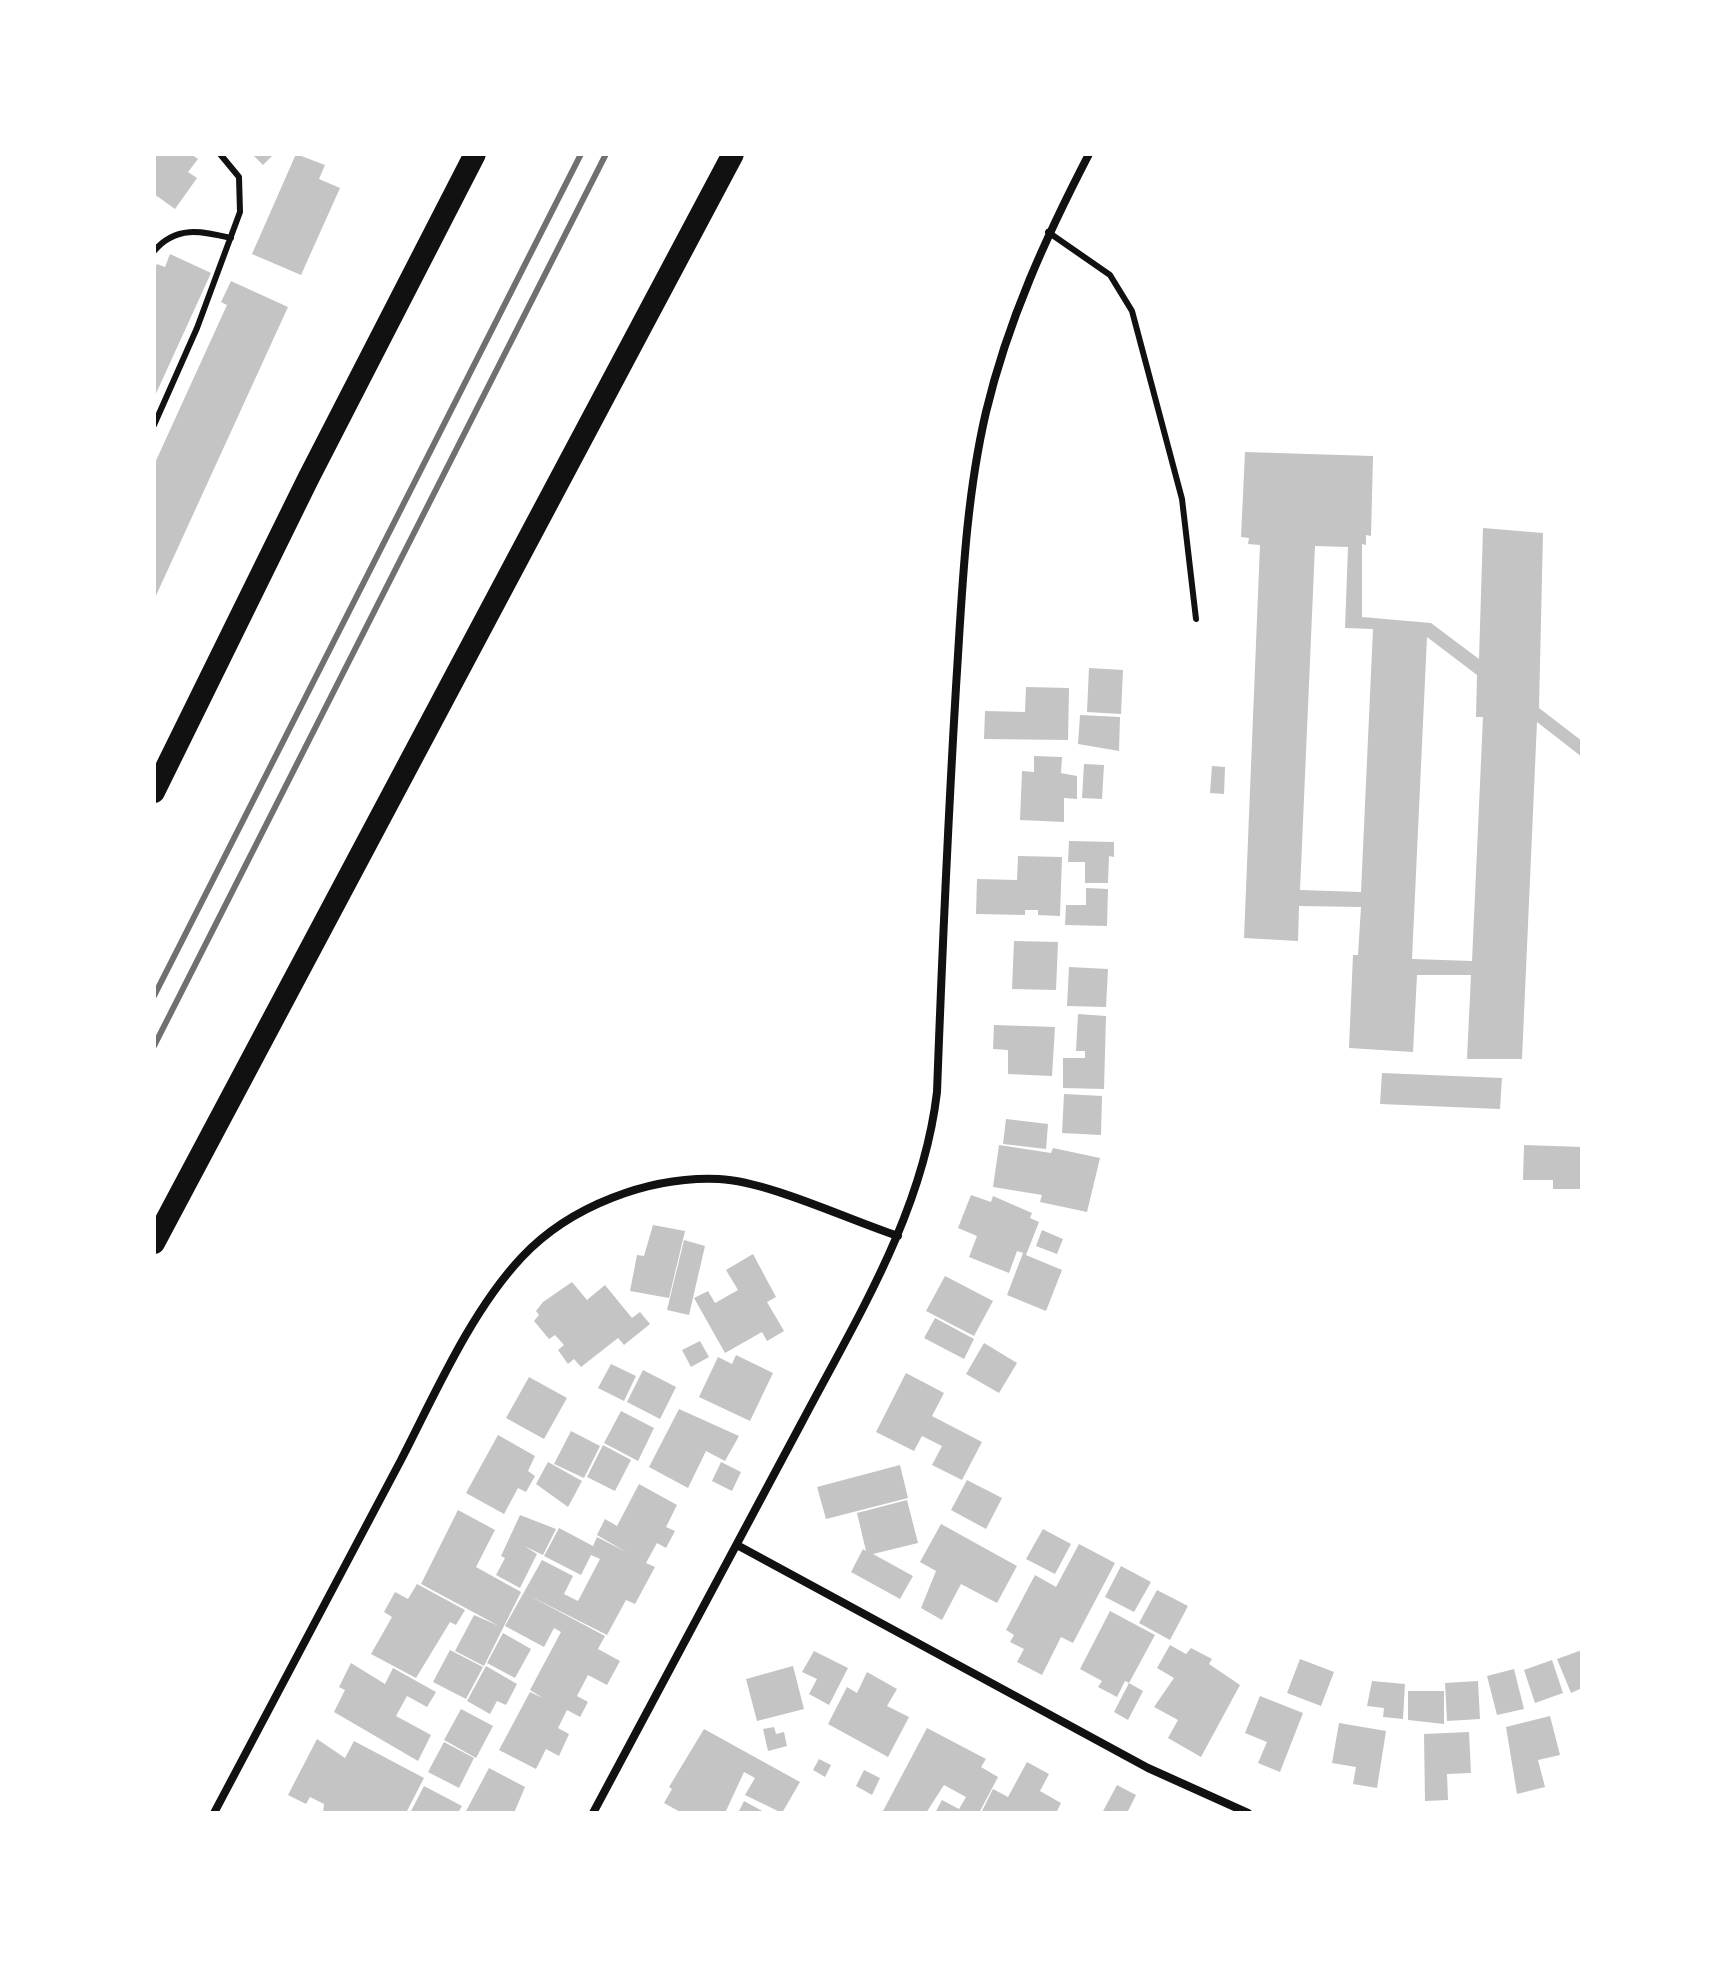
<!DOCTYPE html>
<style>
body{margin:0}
#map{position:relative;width:1736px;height:1967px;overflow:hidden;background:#fff;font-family:Cabin,sans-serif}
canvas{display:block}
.frame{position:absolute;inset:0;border:156px solid #fff;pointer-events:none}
</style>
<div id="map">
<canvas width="1736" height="1967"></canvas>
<div class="frame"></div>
</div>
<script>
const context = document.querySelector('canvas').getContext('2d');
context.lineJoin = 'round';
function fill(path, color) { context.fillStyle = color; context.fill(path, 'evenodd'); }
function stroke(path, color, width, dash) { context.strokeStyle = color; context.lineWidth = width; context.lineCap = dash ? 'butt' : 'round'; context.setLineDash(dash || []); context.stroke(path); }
const building = new Path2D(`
 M154,154H191L198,159L188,172L197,178L175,209L154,194Z
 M252,154H274L263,165Z
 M296,154L325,165L319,179L340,188L301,275L252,254Z
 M170,254L211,273L154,398V270L157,264L165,267Z
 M231,281L288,307L154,600V465L227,305L221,302Z
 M1245,452L1373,456L1371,536L1366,535V545L1362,544V617L1431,623L1479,659L1483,528L1543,533L1539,708L1582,741V757L1537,722L1522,1059H1467L1471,975H1417L1413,1052L1349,1048L1353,955H1358L1361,907L1299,906L1298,941L1244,938L1260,545L1248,544L1249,538L1241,537ZM1315,546L1348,547L1345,628L1373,629L1361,892L1300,890ZM1427,637L1477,675L1476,717H1483L1472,961L1412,959Z
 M1089,668L1123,670L1121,714L1087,712Z
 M1026,687L1069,688L1068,740L984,739L985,711L1025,712Z
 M1080,715L1120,717L1119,751L1078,744Z
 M1034,756L1062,757L1061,773L1077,776V799L1064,798V822L1020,820L1022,771L1034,772Z
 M1084,764L1104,765L1102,799L1082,798Z
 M1212,766L1225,767L1224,794L1210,793Z
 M1069,841L1114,842V857L1109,856L1108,883H1085V862H1068Z
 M1018,856L1062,857L1060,916L1038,915V910H1025V915L976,914L977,879L1017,880Z
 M1086,888L1108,889L1107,926L1065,925L1066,905H1086Z
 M1014,941L1058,942L1056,990L1012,989Z
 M1069,967L1108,969L1106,1007L1067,1006Z
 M1078,1014L1106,1016L1104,1089L1063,1088V1058H1085V1051H1076Z
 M994,1025L1055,1027L1052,1076L1008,1074V1050L993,1049Z
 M1382,1073L1502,1078L1500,1109L1380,1104Z
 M1064,1094L1102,1096L1101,1135L1062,1133Z
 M1006,1119L1048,1124L1046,1149L1003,1144Z
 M999,1145L1051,1153L1053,1148L1100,1158L1087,1212L1040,1202L1042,1195L993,1187Z
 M1524,1145L1582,1147V1189H1553V1180H1523Z
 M971,1195L991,1202L993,1196L1032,1213L1030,1218L1039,1222L1026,1255L1062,1270L1046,1311L1007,1295L1023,1253L1017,1251L1009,1273L969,1257L977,1236L958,1228Z
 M653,1225L685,1231L669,1298L630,1291L637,1255L644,1256Z
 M1042,1230L1063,1239L1057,1254L1036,1246Z
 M684,1240L705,1246L689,1315L667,1310Z
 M753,1254L776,1297L767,1302L784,1331L767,1341L762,1332L725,1353L694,1298L708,1291L715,1303L738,1290L726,1270Z
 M945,1276L993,1301L974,1336L926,1311Z
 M572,1282L587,1300L605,1285L632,1318L640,1312L650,1324L624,1345L618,1338L581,1367L574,1359L568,1364L558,1350L564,1345L555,1335L549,1339L534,1321L539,1315L536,1311L543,1302Z
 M935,1318L974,1339L964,1359L924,1338Z
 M700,1341L709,1357L691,1367L682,1350Z
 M984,1343L1017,1363L999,1393L966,1374Z
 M736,1355L773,1373L750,1421L699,1397L718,1357L732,1364Z
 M611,1364L636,1376L624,1401L598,1388Z
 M643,1370L676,1387L660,1419L627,1402Z
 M906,1373L944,1393L932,1416L982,1442L962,1480L932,1465L942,1446L922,1436L914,1451L876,1432Z
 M529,1377L567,1398L544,1439L506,1418Z
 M679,1409L739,1436L725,1461L706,1451L688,1488L649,1467Z
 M621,1411L654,1428L638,1461L604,1443Z
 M571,1431L600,1446L584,1478L554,1464Z
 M498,1435L535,1456L528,1471L535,1476L526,1492L518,1488L504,1514L466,1493Z
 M603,1445L631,1460L615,1491L587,1477Z
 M548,1462L582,1481L568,1507L536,1484Z
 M721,1462L741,1472L732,1491L712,1481Z
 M900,1465L908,1498L826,1519L817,1487Z
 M967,1480L1002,1498L986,1529L951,1510Z
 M639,1484L677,1505L666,1527L675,1531L666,1548L657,1543L646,1563L655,1567L635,1604L626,1600L607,1635L526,1594L605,1636L598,1649L620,1661L607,1685L588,1675L577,1696L588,1702L580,1717L567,1710L558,1728L569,1734L559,1756L546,1749L536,1769L499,1750L530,1692L543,1698L530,1690L561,1632L554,1628L544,1647L505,1626L542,1560L573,1576L564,1594L578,1601L600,1559L591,1555L581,1575L544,1556L559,1528L593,1546L597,1537L626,1552L597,1535L605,1519L617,1526Z
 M907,1500L918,1543L873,1554L913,1576L900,1599L851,1572L863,1549L866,1551L857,1513Z
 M458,1510L495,1530L476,1567L521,1592L484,1666L455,1651L474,1615L499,1626L421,1584Z
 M520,1515L556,1529L543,1555L524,1546L537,1554L520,1588L496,1575L505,1558L501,1556Z
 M941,1524L1017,1566L997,1603L961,1584L942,1620L921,1608L936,1571L920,1562Z
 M1043,1529L1071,1544L1055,1574L1026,1559Z
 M1079,1544L1115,1563L1073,1643L1061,1637L1042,1675L1017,1662L1024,1649L1010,1642L1014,1635L1006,1630L1035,1575L1056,1587Z
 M1121,1566L1151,1582L1134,1612L1105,1597Z
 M417,1584L465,1610L456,1625L450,1622L416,1678L371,1654L392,1617L384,1612L395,1592L408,1599Z
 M1157,1590L1188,1606L1170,1640L1139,1623Z
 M1110,1611L1155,1635L1129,1683L1125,1681L1117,1697L1098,1687L1102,1681L1080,1669Z
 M503,1633L531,1649L515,1678L487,1663Z
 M1170,1645L1186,1654L1191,1648L1212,1659L1209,1664L1240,1685L1201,1757L1168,1738L1178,1720L1154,1707L1174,1678L1157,1668Z
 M450,1650L483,1667L466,1699L433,1682Z
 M1582,1650V1688L1571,1693L1557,1659Z
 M814,1651L848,1668L829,1705L809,1694L817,1679L802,1672Z
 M1300,1659L1334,1672L1321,1706L1287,1693Z
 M1552,1660L1563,1693L1535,1703L1524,1670Z
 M351,1663L385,1684L393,1668L436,1692L427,1707L407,1696L396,1716L431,1735L418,1761L334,1712L345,1690L339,1687Z
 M486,1666L517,1684L506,1705L497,1701L490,1714L467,1701Z
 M793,1666L804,1709L757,1721L746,1679Z
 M1514,1669L1524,1709L1497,1715L1487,1676Z
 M867,1672L897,1689L887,1706L909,1717L888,1757L828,1724L847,1687L857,1693Z
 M1372,1681L1405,1684L1403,1719L1383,1717L1384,1708L1367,1706Z
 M1478,1681L1480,1719L1447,1721L1445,1683Z
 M1129,1683L1143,1691L1128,1720L1114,1712Z
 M1408,1691H1444V1724L1408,1720Z
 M1260,1696L1303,1713L1280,1772L1258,1763L1267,1742L1245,1733Z
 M461,1709L493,1726L476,1758L444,1740Z
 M1550,1716L1560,1755L1538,1760L1545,1787L1517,1794L1506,1727Z
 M1339,1723L1386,1731L1377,1788L1353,1784L1356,1767L1332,1763Z
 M774,1727L776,1734L784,1732L787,1746L768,1751L763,1729Z
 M927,1728L986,1759L981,1767L998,1777L979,1813H935L942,1800L959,1809L966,1797L944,1785L926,1813L883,1811Z
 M704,1729L800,1782L782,1813L745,1795L755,1778L744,1772L725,1813H682L664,1803L672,1789L669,1787Z
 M1469,1732L1471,1773L1447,1774L1448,1800L1425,1801L1424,1734Z
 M317,1739L345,1758L354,1741L424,1778L406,1813H323L324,1804L310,1797L306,1804L288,1795Z
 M444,1742L474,1758L459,1788L428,1772Z
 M819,1759L831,1765L825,1777L813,1770Z
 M1027,1762L1049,1774L1040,1791L1061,1803L1056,1813H981L993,1789L1008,1797Z
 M489,1768L525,1787L514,1813H465Z
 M864,1770L880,1778L872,1795L856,1786Z
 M1117,1785L1136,1795L1127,1813H1102Z
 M424,1786L462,1806L458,1813H410Z
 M744,1801L766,1813H738Z`);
const service = new Path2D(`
 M1048,232L1110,275L1132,311L1182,499L1196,619
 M154,251C176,225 201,231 231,238
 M154,425L197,328L240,212L239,177L220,154`);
const minor = new Path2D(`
 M737,1545L1148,1768L1248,1813
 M214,1813C276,1695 338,1577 401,1460C435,1394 471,1311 522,1257C570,1206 649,1176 719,1179C767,1181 849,1220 898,1236
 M593,1813C663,1683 733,1553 802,1422C858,1316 923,1212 937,1092C942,957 948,822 956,687C962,595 965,502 986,412C1008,320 1046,237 1089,154`);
const trunk = new Path2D(`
 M154,792L308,479L475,154
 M154,1243L733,154`);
const rail = new Path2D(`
 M154,996L581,154
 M154,1046L606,154`);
fill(building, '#c4c4c4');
stroke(service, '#111', 6);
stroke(minor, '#111', 8);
stroke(trunk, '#111', 22);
stroke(rail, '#707070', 6);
</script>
